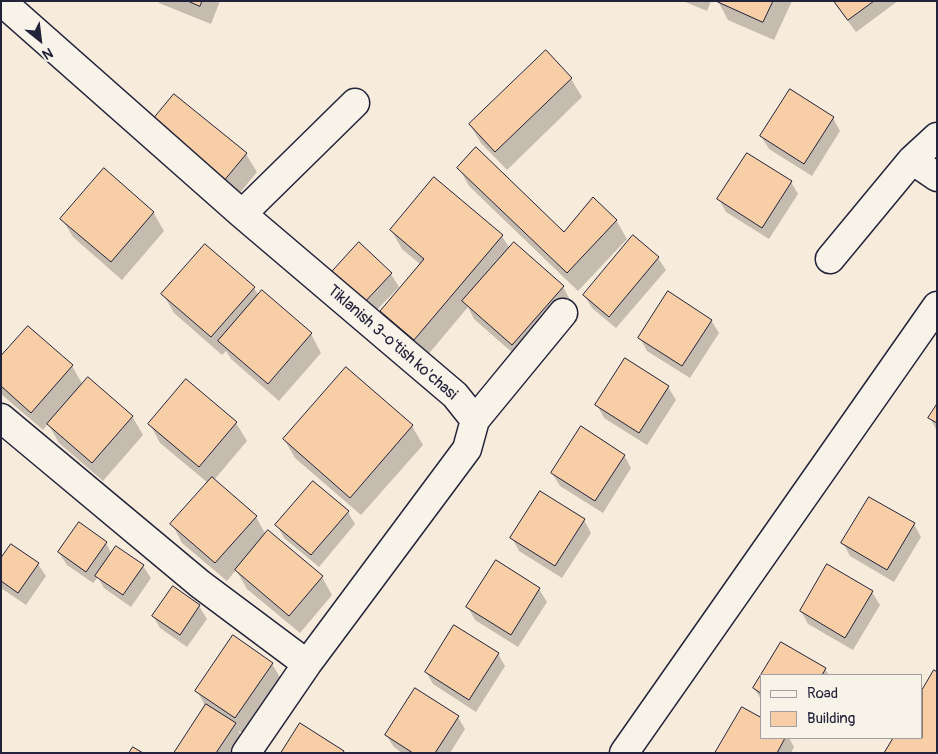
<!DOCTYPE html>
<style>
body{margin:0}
#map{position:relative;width:938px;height:754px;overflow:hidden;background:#f7ecdb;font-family:Pangolin,sans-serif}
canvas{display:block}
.frame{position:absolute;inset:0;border:2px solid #22223b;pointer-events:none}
.legend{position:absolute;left:760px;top:674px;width:162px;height:65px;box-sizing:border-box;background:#f7f3e8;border:1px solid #a29fa3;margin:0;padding:6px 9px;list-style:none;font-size:15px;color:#22223b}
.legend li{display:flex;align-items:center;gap:10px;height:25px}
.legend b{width:25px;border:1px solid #a29fa3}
.north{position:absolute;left:15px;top:15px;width:50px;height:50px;-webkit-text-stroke:4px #f7f3e8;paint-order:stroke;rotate:151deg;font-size:14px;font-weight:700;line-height:20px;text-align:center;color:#22223b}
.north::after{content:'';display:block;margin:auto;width:18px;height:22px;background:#22223b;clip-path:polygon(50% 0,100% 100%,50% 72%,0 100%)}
</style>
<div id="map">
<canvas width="938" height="754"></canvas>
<div class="frame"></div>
<ul class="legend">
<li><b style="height:6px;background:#f7f3e8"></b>Road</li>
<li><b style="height:14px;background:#f7cea6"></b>Building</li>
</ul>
<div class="north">N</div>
</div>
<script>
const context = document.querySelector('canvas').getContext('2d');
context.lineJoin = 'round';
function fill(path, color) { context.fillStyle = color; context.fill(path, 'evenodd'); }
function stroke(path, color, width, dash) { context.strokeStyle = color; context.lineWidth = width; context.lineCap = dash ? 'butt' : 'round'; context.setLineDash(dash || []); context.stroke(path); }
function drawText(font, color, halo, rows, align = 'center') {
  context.font = font + ' Pangolin,sans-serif'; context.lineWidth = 4; context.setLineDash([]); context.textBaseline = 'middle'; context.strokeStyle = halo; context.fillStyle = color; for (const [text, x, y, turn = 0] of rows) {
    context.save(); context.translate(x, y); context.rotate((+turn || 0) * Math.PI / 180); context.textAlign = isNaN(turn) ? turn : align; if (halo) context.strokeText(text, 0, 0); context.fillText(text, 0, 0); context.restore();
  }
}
const shadow = new Path2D(`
 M158,1H220L211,24L159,3Z
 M683,1H711L707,11Z
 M718,1H792L774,40L728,20Z
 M833,1H898L856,32Z
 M545,52L571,79L582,97L507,170L481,143L470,125Z
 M833,118L840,131L812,176L769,149L761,136Z
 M152,123L246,154L257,172L234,200Z
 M459,168L564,234L616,220L627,239L578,291L469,186Z
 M791,182L798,194L769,239L726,212L719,199Z
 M153,212L164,231L122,280L73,237L62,219Z
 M391,230L502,236L510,249L563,287L573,305L523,362L474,319L468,307L426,357L392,330L382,311L421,265L402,249Z
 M359,244L391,274L399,287L370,317L338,287Z
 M658,258L666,270L616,328L592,308L584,295Z
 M254,288L259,296L311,334L321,353L279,401L231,359L226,351L222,355L174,313L163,294Z
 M711,320L719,333L690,378L647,351L640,338Z
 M1,358L72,366L83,385L132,416L143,435L103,481L59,443L48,424L43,430L1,394Z
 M626,360L668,387L676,400L647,445L604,418L597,405Z
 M346,369L412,426L423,445L361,515L295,458L284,439Z
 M937,406V431L930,418Z
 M236,423L247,441L214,480L256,517L266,535L322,577L332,595L300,633L247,589L236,570L227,581L182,543L172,524L208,483L160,443L150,424Z
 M624,455L631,468L603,513L560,486L552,473Z
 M348,512L355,524L319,567L284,538L277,525Z
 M584,520L591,533L562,578L519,551L512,538Z
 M914,524L921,537L894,582L850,556L843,543Z
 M106,543L112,554L143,566L151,578L131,607L104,588L98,577L93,583L67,565L59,553Z
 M1,560L38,564L46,576L26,605L1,588Z
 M497,562L539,589L547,602L518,647L475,620L468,607Z
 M173,588L199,606L207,619L187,647L160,628L153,616Z
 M872,592L880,605L853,650L808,624L801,611Z
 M781,643L825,669L829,675H762Z
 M498,654L505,666L476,712L433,684L426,672Z
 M272,664L283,682L246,736L238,730L242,737L231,753H175L206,707L197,691Z
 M934,672L937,753H886L895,738H922V693Z
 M762,675V701L754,688Z
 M458,717L465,729L450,753H402L394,747L386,735Z
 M762,738H789L794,747L791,753H716Z`);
const building = new Path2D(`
 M188,1H202L200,6Z
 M716,1H773L763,22Z
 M834,1H874L848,20Z
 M546,50L572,78L495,152L469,124Z
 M790,89L834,117L804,164L760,136Z
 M174,94L247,153L223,182L150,123Z
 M476,147L564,232L593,197L617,220L567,273L457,168Z
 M747,153L792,181L762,228L717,199Z
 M104,168L154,212L111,262L60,219Z
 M434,177L503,235L414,340L380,311L424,259L390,230Z
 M633,235L659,257L609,317L583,295Z
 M359,242L392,273L362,305L329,275Z
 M514,242L564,286L512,345L462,301Z
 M205,244L255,287L211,337L161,294Z
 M262,290L312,333L268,384L218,341Z
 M668,291L712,320L682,366L638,338Z
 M28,326L73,365L31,413L1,386V356Z
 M625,358L669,386L639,433L595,405Z
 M346,367L413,425L350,498L283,439Z
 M88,377L133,416L92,463L47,424Z
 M186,379L237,422L199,467L148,424Z
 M937,404V423L928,418Z
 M581,426L625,455L595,501L551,473Z
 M212,477L257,516L215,563L170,524Z
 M313,481L349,511L311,555L275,525Z
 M540,491L585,519L555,566L510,538Z
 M869,497L915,523L887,570L841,543Z
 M79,522L107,542L86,572L58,552Z
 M268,530L323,576L289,616L235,570Z
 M11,544L39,563L18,593L1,581V558Z
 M116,546L144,565L123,595L95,576Z
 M496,560L540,588L511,635L466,607Z
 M827,564L873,591L845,638L800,611Z
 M173,586L200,605L180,635L152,616Z
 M454,625L499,653L469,700L425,672Z
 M233,635L273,663L235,718L195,691Z
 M781,642L826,668L822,675H762V694L753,688Z
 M934,670L937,672V753H884L893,738H922V690Z
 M415,688L459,716L435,753H413L385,735Z
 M206,704L236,723L216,753H174Z
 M742,707L762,718V738H785L777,753H715Z
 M300,723L344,751L343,753H281Z
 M133,747L143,753H129Z`);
const minor = new Path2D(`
 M1,1L242,214L455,395L475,420L467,449L307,664L246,753
 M912,160L937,137
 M242,214L355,103
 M830,259L912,160L937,177
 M1,418L200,584L307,664
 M475,420L563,313
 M624,753L937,306`);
const streetNames = [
 ["Tiklanish 3-o'tish ko'chasi",392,343,41]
];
fill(shadow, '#0003');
fill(building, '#f7cea6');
stroke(building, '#22223b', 1);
stroke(minor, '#22223b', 31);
stroke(minor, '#f7f3e8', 28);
drawText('16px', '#22223b', '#f7f3e8', streetNames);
</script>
